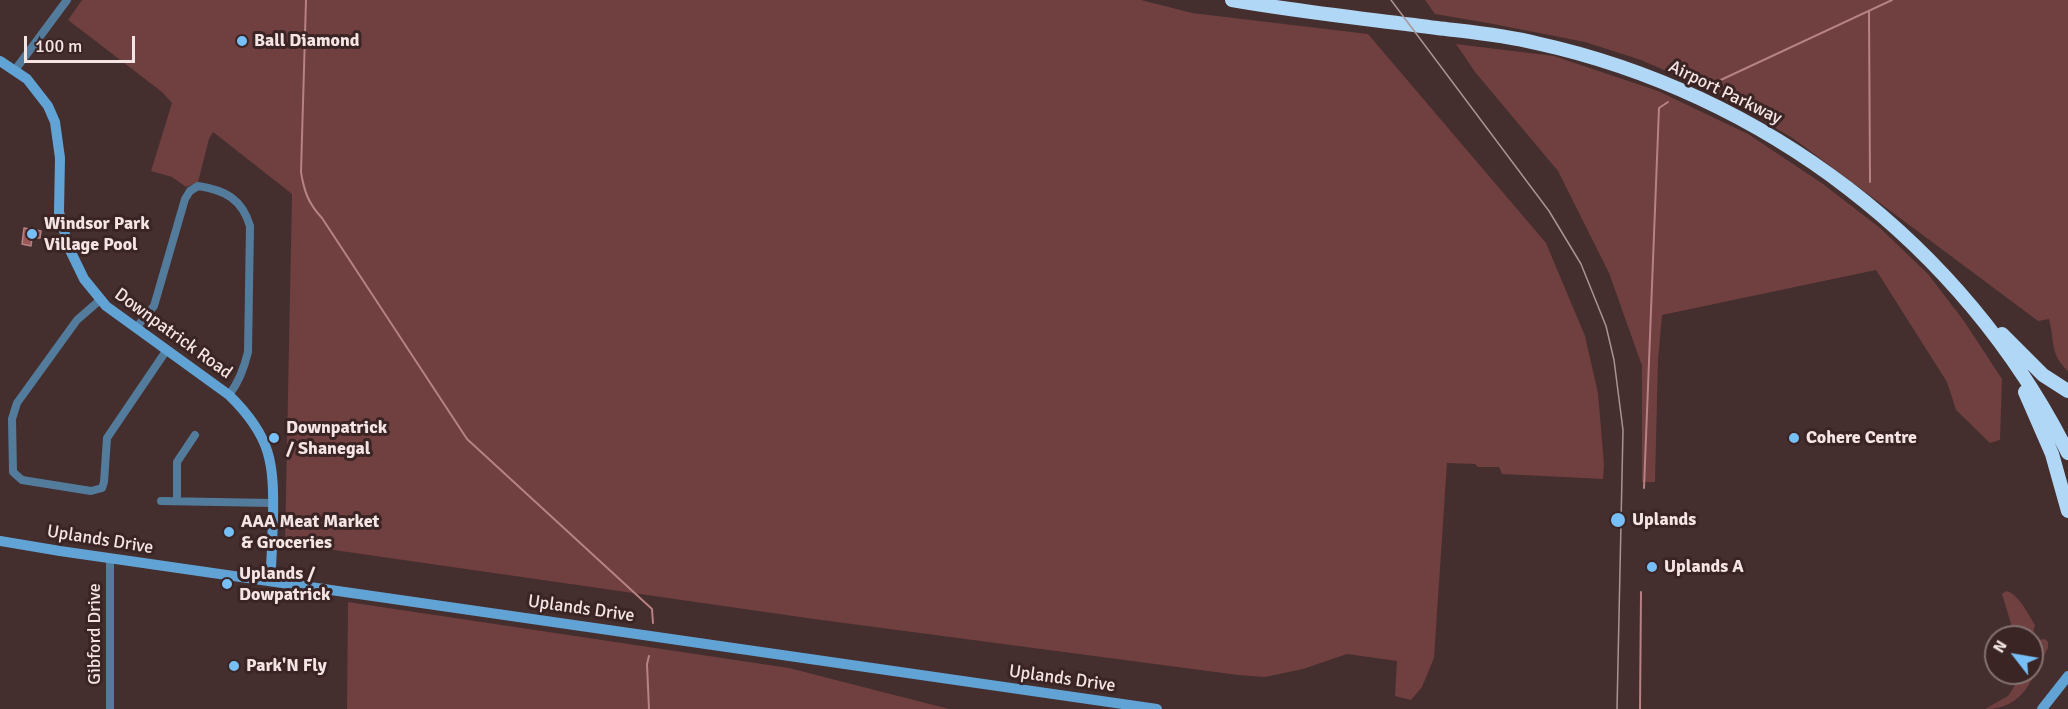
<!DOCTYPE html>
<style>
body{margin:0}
#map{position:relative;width:2068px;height:709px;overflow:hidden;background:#442e2e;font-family:Signika,sans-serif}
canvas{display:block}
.north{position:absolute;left:1984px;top:625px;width:60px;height:60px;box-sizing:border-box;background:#3a2424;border:2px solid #847171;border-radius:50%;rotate:301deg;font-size:16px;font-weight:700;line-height:24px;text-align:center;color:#f4e5e4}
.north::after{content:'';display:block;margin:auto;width:21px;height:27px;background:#77bff7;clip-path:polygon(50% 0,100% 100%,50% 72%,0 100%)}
.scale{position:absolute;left:24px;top:36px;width:111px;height:27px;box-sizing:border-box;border:3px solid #f4e5e4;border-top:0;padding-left:8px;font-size:18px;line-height:21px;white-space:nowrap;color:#f4e5e4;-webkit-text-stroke:4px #3a2424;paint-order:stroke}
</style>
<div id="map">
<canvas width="2068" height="709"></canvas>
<div class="north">N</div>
<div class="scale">100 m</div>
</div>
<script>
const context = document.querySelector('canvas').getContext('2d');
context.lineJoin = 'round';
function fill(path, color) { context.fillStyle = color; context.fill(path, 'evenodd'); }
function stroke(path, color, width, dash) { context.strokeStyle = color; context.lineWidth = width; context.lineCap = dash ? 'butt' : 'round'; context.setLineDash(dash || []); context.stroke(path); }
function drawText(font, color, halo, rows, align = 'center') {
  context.font = font + ' Signika,sans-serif'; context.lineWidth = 6; context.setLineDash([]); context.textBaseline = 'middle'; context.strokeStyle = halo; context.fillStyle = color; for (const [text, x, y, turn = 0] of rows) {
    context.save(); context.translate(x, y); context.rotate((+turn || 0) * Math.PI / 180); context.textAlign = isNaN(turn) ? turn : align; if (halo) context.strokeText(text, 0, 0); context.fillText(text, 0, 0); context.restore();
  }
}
const green = new Path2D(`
 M82,0H1141L1192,13L1368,34L1546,243L1585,336L1598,393L1604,464L1603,479L1502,474L1499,467H1478L1475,464L1447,463L1434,658L1422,687L1411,700L1395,696L1397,661L1347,654L1303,669L1265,677L1238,675L814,619L285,543L292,194L213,132L209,139L198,182L186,187L172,177L151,171L172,103L162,92L68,20Z
 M1425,0H2068V371C2049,353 2055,341 2049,319L2038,321L1794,139L1741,107L1687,80L1641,60L1585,42L1488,23L1435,14Z
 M1456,44L1554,56L1658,91L1748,134L1823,184L1880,228L1928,274L1964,321L2002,379L2000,440L1990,443L1956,410L1947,382L1876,270L1662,315L1658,360L1655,482H1642V366L1609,273L1558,171L1475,72Z
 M2006,591C2019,594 2028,614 2035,625L2032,637H2015L2002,594Z
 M348,602L789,668L949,709H347Z
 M2045,639L2048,642V648C2031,679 2025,709 1985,709L2008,696L2023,673H2032V641Z`);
const water = new Path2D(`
 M24,228L41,231L40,238H32L31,246L22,244Z`);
const stream = new Path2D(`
 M306,0L301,172C304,191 308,203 322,218L467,439L652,609L653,623
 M1869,11L1870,182
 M1710,85L1892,0
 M1644,488L1659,108L1668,102
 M649,656L647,664L649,709
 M1640,709L1641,592`);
const street = new Path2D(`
 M15,70L67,0
 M100,300L77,320L17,403L12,419L13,472L22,480L91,491L102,488L104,482L107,438L166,351
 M136,328L154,306L185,199L190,191L198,186C225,190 242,199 250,226L248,352C244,369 239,382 229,395
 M161,501L273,503
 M177,501V462L195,435
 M110,709V558`);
const secondary = new Path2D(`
 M0,61L27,79L48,106L55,122L60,158L59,212L68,246L84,279L106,306L229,395C272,437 274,463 273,520C272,540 272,560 270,580
 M0,541L60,551L1157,709
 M2042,709L2068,676`);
const highway = new Path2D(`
 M1232,0C1300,12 1369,19 1437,28C1470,32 1504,35 1536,43C1764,93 1963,244 2068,453
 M2002,334L2043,375L2068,391
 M2025,392L2052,454L2068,511`);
const tram = new Path2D(`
 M1391,0L1549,211L1581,264L1606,326L1614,360L1623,430L1617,709`);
const markers = [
 [242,41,6,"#77bff7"],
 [32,234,6,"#77bff7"],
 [274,438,6,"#77bff7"],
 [1794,438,6,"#77bff7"],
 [1618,520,8,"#77bff7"],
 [229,532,6,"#77bff7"],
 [1652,567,6,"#77bff7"],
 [227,584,6,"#77bff7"],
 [234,666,6,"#77bff7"]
];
const poiNames = [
 ["Ball Diamond",254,41],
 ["Windsor Park",44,224],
 ["Village Pool",44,245],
 ["Downpatrick",286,428],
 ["/ Shanegal",286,449],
 ["Cohere Centre",1806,438],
 ["Uplands",1632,520],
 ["AAA Meat Market",241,522],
 ["& Groceries",241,543],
 ["Uplands A",1664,567],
 ["Uplands /",239,574],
 ["Dowpatrick",239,595],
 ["Park'N Fly",246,666]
];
const streetNames = [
 ["Airport Parkway",1725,93,26],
 ["Downpatrick Road",173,334,36],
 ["Uplands Drive",100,540,9],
 ["Uplands Drive",581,609,8],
 ["Gibford Drive",95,634,-90],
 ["Uplands Drive",1062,679,8]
];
fill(green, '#703f3f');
fill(water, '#9b5859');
stroke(water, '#b68283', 1.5);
stroke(stream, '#b68283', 2);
stroke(street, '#537c9c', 8);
stroke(secondary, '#61a3d5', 10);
stroke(highway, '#b1d7f6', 14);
stroke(tram, '#a79594', 1.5);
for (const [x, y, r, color] of markers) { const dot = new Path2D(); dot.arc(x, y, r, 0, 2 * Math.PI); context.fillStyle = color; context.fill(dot); stroke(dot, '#3a2424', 2); }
drawText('bold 18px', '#f4e5e4', '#3a2424', poiNames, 'left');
drawText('18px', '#f4e5e4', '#3a2424', streetNames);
</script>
